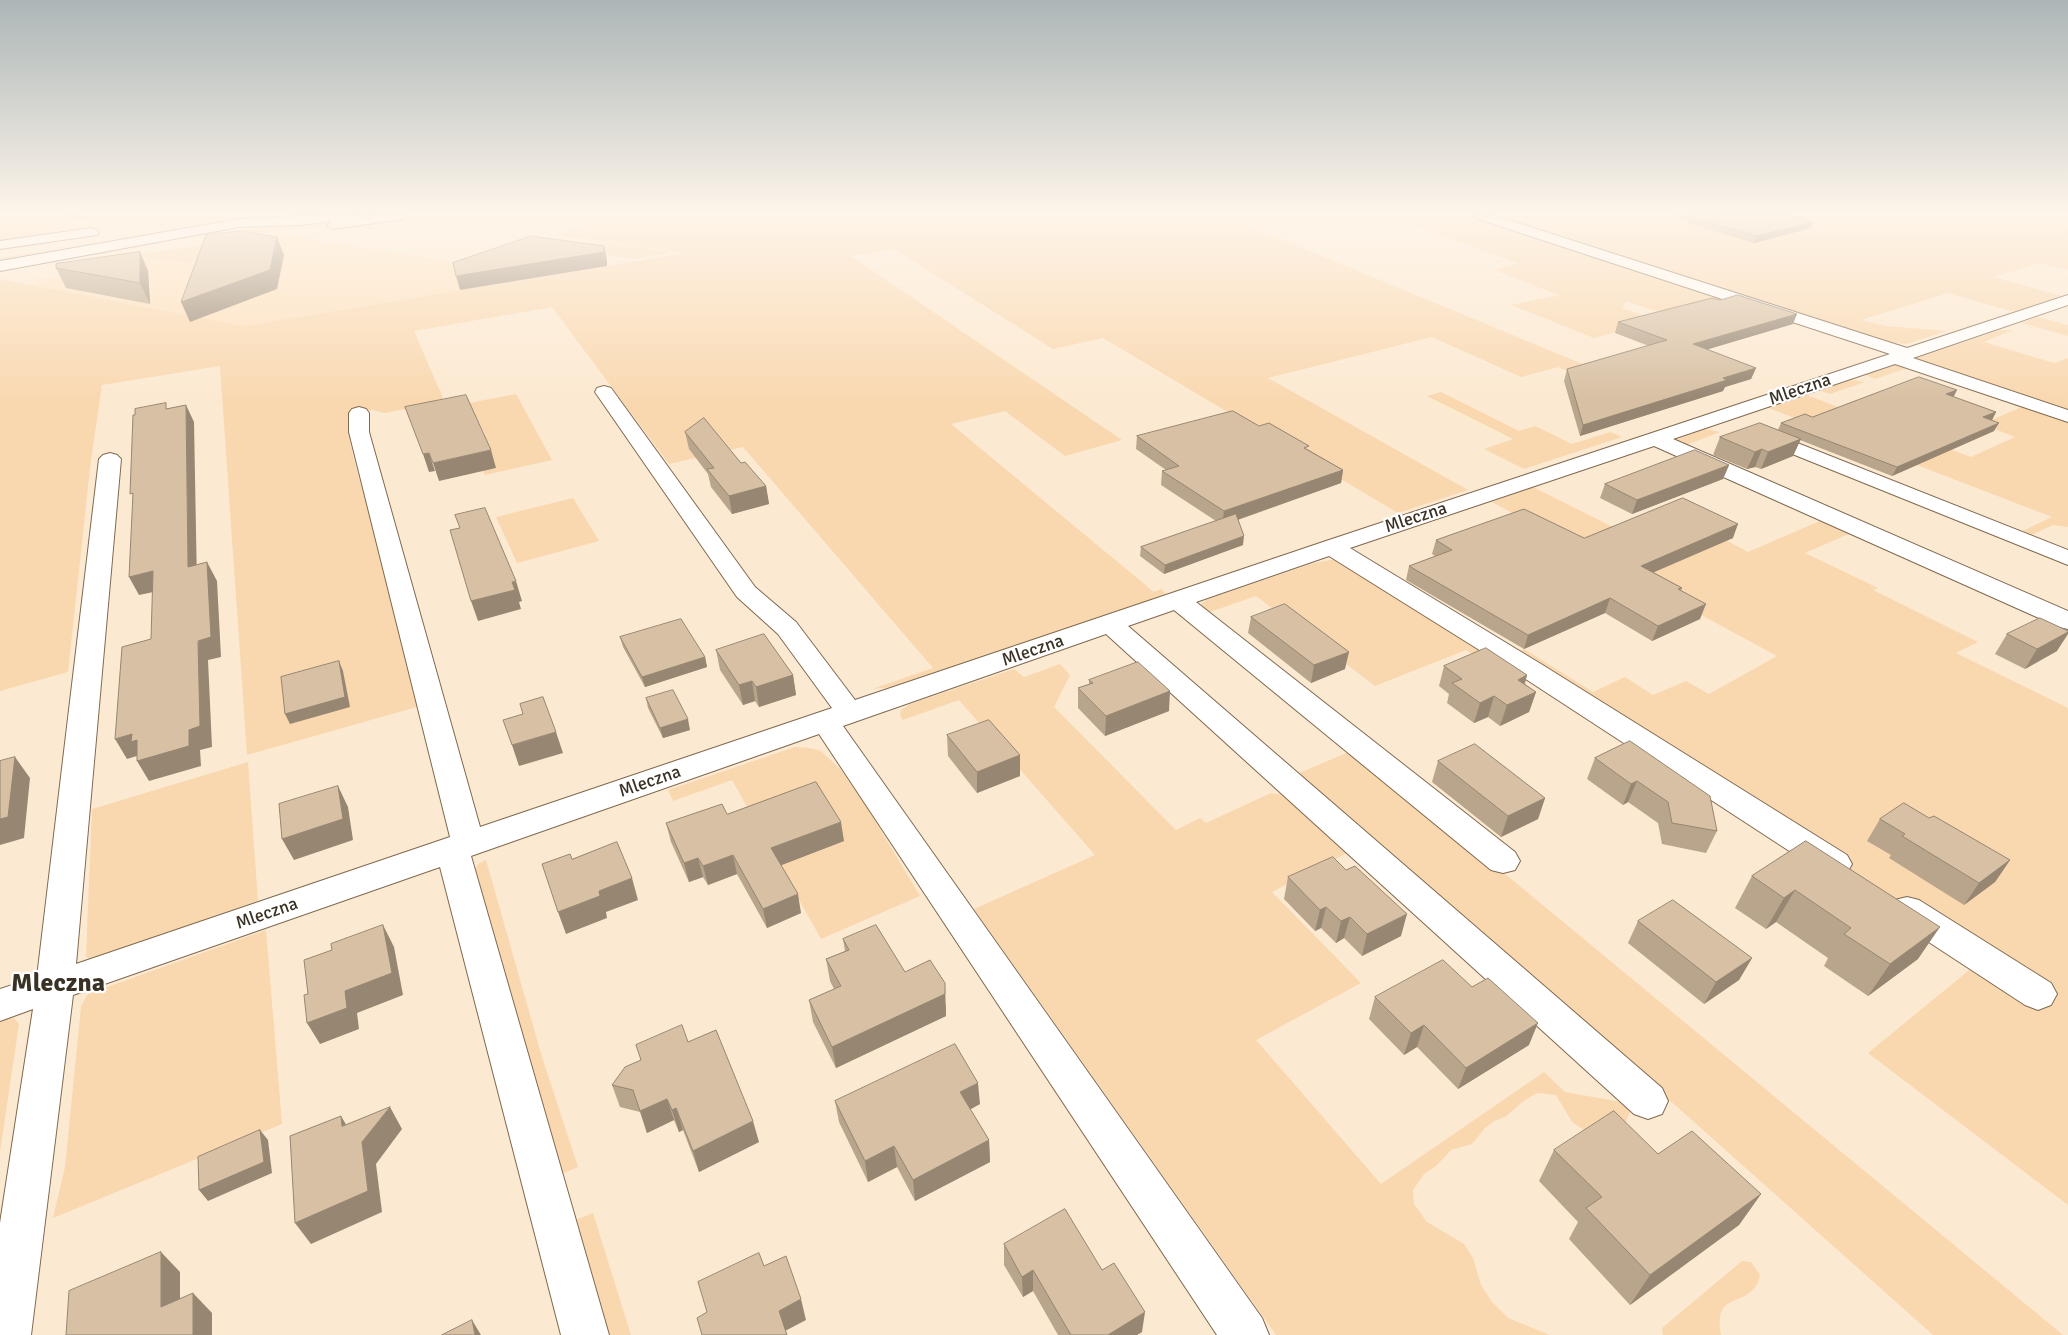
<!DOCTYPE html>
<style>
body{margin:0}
canvas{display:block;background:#fce9d1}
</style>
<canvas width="2068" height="1335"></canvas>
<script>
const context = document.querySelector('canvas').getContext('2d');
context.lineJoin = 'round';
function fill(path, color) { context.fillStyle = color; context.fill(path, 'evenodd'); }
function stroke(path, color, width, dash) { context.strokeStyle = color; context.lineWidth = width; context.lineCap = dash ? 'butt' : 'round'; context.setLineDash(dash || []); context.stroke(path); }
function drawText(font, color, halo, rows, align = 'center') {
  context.font = font + ' Signika,sans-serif'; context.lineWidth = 4.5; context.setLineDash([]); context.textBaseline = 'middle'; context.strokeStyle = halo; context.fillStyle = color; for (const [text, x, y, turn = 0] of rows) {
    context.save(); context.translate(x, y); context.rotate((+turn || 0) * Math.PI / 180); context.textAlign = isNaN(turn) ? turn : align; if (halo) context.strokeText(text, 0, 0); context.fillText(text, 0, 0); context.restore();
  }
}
const built = new Path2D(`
 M16,215H151L166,217L98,227Z
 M284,235L511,271L547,276L243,326L28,285L36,283V280L63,276L92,264Z`);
const green = new Path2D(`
 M9,215L98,227L99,229L48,236L47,234L34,236L33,237L0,243V217Z
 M607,215H1223L1597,370L1578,375L1558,367L1521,377L1432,337L1268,378L1468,490L1398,513L1103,338L1053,349L894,249L851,256L1122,440L1065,456L1005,411L951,424L1154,592L1161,589L1165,593L1164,596L894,687L872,689L933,668L743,447L669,464L552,307L414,331L443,398L431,404L385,413L372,410L350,414C342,436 369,507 376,532C390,586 403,640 417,694V707L247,755L220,366L102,385L91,460L68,672L0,691V279L243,326L686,253L555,235Z
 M1386,215H2068V270L2039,263L1994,277L2066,297L2018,313L1948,293L1861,320L1886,326L1946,331L1907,344L1888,342L1841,327L1838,328L1745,298L1673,317L1626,301L1622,308L1650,318L1647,323L1594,338L1511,305L1559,295L1494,270L1517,263Z
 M366,217L367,218L215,240L239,231Z
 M199,223L202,227L0,263V258L102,243Z
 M599,242L672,252L634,259L569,250Z
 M204,245L210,253L187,263L146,256L138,257L140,254Z
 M2037,317L2068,325V336L2022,323Z
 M2000,330H2013L1984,342L2054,363L2068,358V412L1914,359Z
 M1893,364L1911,365L2068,418V527L2053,525L2027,537L2018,533L2052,517L1766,407L1804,394L1971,457L2015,437L1982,424L2024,406L1911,367L1875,379L1864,374Z
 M1849,379L1865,382L1830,394L1818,390Z
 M1441,392L1519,431L1535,426L1572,444L1610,432L1622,437L1524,469L1484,449L1513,439L1427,396Z
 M516,394L552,460L485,475L468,438L485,434L469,403Z
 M1705,429L1720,432L1686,445L1673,441Z
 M1533,487L1675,558L1722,538L1748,552L1822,520L1851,533L1805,553L1878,588L1873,590L1978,642L1956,653L2068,708V1205L1868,1053L1973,967L1516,671L1492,667L1466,650L1375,686L1256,596L1204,614L1201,604L1208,599L1314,563L1359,555L1515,653L1524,649L1593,692L1625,677L1653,695L1686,681L1709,694L1777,656L1492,502Z
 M573,498L599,541L517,563L496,517Z
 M1060,664L1070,675L1054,707L1176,830L1200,818L1206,823L1271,793L1287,795L1349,852L1272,892L1361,983L1256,1040L1381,1184L1544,1072L1565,1092L1633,1104L1623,1129L1590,1134L1572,1122L1556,1095L1537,1093L1525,1100L1505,1117L1494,1121L1485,1128L1472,1144L1451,1150L1436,1166L1424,1174L1413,1190L1414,1204L1427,1222L1464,1244L1473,1258L1481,1285L1492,1302L1508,1318L1550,1335H1276L974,909L1095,855L959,700L903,720L900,715L901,710L910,704L1014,669L1024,677Z
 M795,747L810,748L821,751L840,769L868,809L920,896L821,939L732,780L673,801L668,790Z
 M1351,751L1504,873L2063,1335H1933L1675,1105L1290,777Z
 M248,762L258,901L90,960L86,956L92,809Z
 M486,860L542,1057L578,1167L559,1175L474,870L478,864Z
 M266,930L282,1124L53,1218L65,1167L81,1006L88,994Z
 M14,1018L19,1024L0,1152V1019Z
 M593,1213L631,1335H600L568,1223Z
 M1742,1261L1751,1262L1760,1275C1759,1279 1758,1284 1756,1286C1740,1308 1714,1292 1721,1335H1663L1662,1328Z`);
const minor = new Path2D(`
 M318,215H360L358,217L375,215H410L403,219L334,229L327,225L332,221L300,225L239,227L0,271V261L239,219Z
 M1473,215H1493L1907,348L2068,295V305L1913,358L2068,410V422L1895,364L1673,439L2068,611V629L2059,627L1654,446L1350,548L1541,664L1847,855L1852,864L1847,873L1835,876L1823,873L1521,676L1329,556L1196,602L1515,852L1520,861L1515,870L1503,873L1491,870L1174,610L1128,626L1662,1088L1668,1101L1662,1114L1648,1119L1634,1114L1106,634L843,726L1262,1318L1269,1335H1217L819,734L471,856L609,1335H561L440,867L73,995L31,1335H0V1223L33,1009L0,1021V989L37,977L99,459L103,455L110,453L117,455L121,459L76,964L450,837L349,432V413L352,409L359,407L366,409L369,413V432L480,827L832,708L778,634L737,597L595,392L597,388L604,386L611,388L755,587L796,622L855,700L1323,542L1890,354L1475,218Z
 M92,228L99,232L97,235L0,249V241Z
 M1762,429L2068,550V565L1755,439L1752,435L1755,431Z
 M1907,897L1919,900L2051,983L2057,994L2051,1005L2038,1010L2025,1005L1895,920L1889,910L1895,900Z`);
const wall = new Path2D(`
 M60,215H85L84,219Z
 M1670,215H1788L1813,222L1811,228L1754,243L1687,223L1688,221Z
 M140,252L148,271L150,304L66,288L56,268Z
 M1618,322L1793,324L1707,349L1756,368L1751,379L1725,387L1723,391L1580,436L1564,381L1567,369L1649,346L1615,333Z
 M1954,397L1996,412L1992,420L1994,431L1892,476L1800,440L1793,456L1761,469L1755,467L1747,469L1713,455L1720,437L1778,430L1781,423L1812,417Z
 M1259,426L1309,450L1343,470L1341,483L1238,520L1243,545L1164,574L1140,556L1141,547L1216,521L1161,485L1162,471L1166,470L1136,449L1137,436Z
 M685,432L741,463L766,486L769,504L732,514L711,487L708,474L689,449Z
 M1729,465L1723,479L1632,514L1600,498L1605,484Z
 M1584,538H1733L1653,572L1682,588L1681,591L1700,619L1652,641L1605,613L1524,649L1406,580L1409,566L1435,556L1432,554L1436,540Z
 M1251,617L1345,669L1311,683L1248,633Z
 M2007,634L2057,651L2025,669L1995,654Z
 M620,637L705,657L707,667L645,687L623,647Z
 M716,650L793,675L796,695L759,707L755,701L743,705L720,670Z
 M1444,666L1527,675L1525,684L1536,692L1529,712L1500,726L1488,717L1474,723L1447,703L1449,694L1439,686Z
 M1089,680L1169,711L1105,736L1078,708V688L1089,684Z
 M646,698L690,730L663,738L648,708Z
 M947,735L1020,776L977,793L948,756Z
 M1630,741L1717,831L1706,853L1662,844L1658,823L1628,802L1623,805L1587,779L1595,758Z
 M1438,761L1545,798L1538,819L1501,837L1432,782Z
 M727,814L844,841L781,865L801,913L767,928L737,874L708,885L703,877L689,882L671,842L666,823Z
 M1929,818L2010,860L1995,882L1964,905L1889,858L1891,855L1867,841L1880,819Z
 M1806,841L1918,959L1868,996L1824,966L1828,958L1776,922L1766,929L1735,908L1752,876Z
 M1288,877L1401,936L1362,956L1344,938L1336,943L1321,928L1315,931L1284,899Z
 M1638,921L1752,958L1739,980L1704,1004L1628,943Z
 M843,939L905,972L946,1005V1016L836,1068L813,1022L809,1000L834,989L830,981L826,959L845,951Z
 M1375,997L1529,1045L1458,1089L1417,1047L1404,1055L1369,1019Z
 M688,1042L759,1142L699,1172L683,1130L679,1132L674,1120L647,1133L640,1112L620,1107L612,1085L641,1060L636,1045Z
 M835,1101L980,1104L970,1109L989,1140L990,1162L915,1201L897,1167L868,1182L839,1122Z
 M1554,1150L1658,1154L1761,1194L1739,1225L1630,1305L1569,1239L1578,1222L1539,1181Z
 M1004,1244L1102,1270L1142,1332L1137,1335H1058L1033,1291L1023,1297L1004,1265Z`);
const shadedWall = new Path2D(`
 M1813,222L1811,228L1754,243L1756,236Z
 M277,237L284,255L277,289L190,322L181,302Z
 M604,246L607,260V266L460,290L456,276Z
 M140,252L148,271L150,304L140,283Z
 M1797,314L1793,324L1689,355L1693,344Z
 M1756,368L1751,379L1725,387L1723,391L1580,436L1583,425L1723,378Z
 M1957,390L1953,398L1946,394Z
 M186,405L194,422L197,586L188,567Z
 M1996,412L1992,420L1983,417Z
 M1999,423L1994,431L1892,476L1897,467Z
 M1801,439L1793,456L1761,469L1768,452Z
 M1762,449L1755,467L1747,469L1755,452Z
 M491,450L496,468L439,481L433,463Z
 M429,453L435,471L429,472L423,454Z
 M1729,465L1723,479L1632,514L1637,500Z
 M1343,470L1341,483L1222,525L1224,511Z
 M766,486L769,504L732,514L729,496Z
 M1738,524L1733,538L1636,580L1641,566Z
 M1244,536L1243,545L1164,574L1165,565Z
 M207,562L217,581L221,657L208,660L212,747L200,750L201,766L149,781L137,761L140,755L127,759L115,739L132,734L189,730Z
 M153,571L163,590L139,595L129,577Z
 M516,581L522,601L519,602L521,609L478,621L471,601Z
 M1610,598L1605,613L1524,649L1528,635Z
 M1706,604L1700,619L1652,641L1658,626Z
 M2068,632V634L2057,651L2025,669L2037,649Z
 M1349,652L1345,669L1311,683L1314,665Z
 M705,657L707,667L645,687L642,677Z
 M339,661L343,671L350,707L290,724L285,714Z
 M793,675L796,695L759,707L756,687Z
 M1527,675L1521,695L1518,680Z
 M752,681L755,701L743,705L739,685Z
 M1170,691L1169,711L1105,736L1106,716Z
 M1536,692L1529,712L1500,726L1507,705Z
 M1494,696L1488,717L1474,723L1480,703Z
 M688,719L690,730L663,738L660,728Z
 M556,732L563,753L519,766L512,745Z
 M1020,755V776L977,793V772Z
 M15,757L30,778L24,838L0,845V819Z
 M1637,781L1628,802L1623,805L1631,784Z
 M338,786L348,807L353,840L294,860L282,839Z
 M1545,798L1538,819L1501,837L1508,816Z
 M841,822L844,841L774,868L771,848Z
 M733,855L737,874L708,885L703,866Z
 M698,858L703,877L689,882L684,863Z
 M2010,860L1995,882L1964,905L1979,883Z
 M632,878L638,900L606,912L607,918L566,934L558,912L599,891Z
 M1795,890L1776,922L1766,929L1784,898Z
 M798,894L801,913L767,928L763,909Z
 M1326,907L1321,928L1315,931L1320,910Z
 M1407,914L1401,936L1362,956L1367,934Z
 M1350,917L1344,938L1336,943L1341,921Z
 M383,925L394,947L403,995L357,1013L359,1029L320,1044L307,1023L345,991Z
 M1940,927L1918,959L1868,996L1890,964Z
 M1752,958L1739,980L1704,1004L1716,982Z
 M945,983L946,1016L836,1068L832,1047Z
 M1538,1023L1529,1045L1458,1089L1466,1068Z
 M1424,1025L1417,1047L1404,1055L1411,1033Z
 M978,1083L980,1104L962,1114L960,1092Z
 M667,1099L674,1120L647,1133L640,1111Z
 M390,1107L402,1129L376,1164L382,1212L311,1244L295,1223L362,1142Z
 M676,1108L683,1130L679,1132L672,1110Z
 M341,1116L354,1138L342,1126Z
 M753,1121L759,1142L699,1172L693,1151Z
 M260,1130L268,1140L272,1173L208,1201L199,1190Z
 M989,1140L990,1162L915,1201L913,1180Z
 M894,1146L897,1167L868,1182L865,1161Z
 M1761,1194L1739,1225L1630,1305L1650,1275Z
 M161,1252L180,1272V1327L161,1307Z
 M1033,1270V1291L1023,1297L1022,1277Z
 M193,1293L212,1313V1335H193Z
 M801,1299L806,1320L785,1331L779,1311Z
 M1145,1312L1142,1332L1137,1335H1108Z
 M472,1320L481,1335H475Z`);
const building = new Path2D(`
 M1692,215H1788L1813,222L1756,236L1690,217L1694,216Z
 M240,231L277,237L270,270L181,302L206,235Z
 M531,236L604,246V252L456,276L453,263Z
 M140,252V283L56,268V264Z
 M1738,295L1797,314L1693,344L1756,368L1723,378L1727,380L1583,425L1567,369L1667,340L1618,322L1712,298L1720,300Z
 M1919,377L1957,390L1946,394L1996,412L1983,417L1999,423L1897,467L1781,423L1805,414L1812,417Z
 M466,395L491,450L433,463L429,453L423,454L405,407Z
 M166,403V409L186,405L188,567L207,562L211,637L198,641L200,726L189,730V746L137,761V740L131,742L132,734L115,739L122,647L151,639L153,571L129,577L133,493L130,494L133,415H135V409Z
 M1233,411L1259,426L1269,423L1309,446L1304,448L1343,470L1224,511L1162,471L1179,466L1137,436Z
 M704,418L741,463L745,462L766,486L729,496L707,469L714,468L685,432Z
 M1760,423L1801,439L1768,452L1762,449L1755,452L1720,437Z
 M1695,450L1729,465L1637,500L1605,484Z
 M1683,498L1738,524L1641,566L1682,588L1678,589L1706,604L1658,626L1610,598L1528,635L1409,566L1452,550L1436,540L1524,509L1584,538Z
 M485,508L516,581L512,582L515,590L471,601L450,530L460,528L455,515Z
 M1236,514L1244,536L1165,565L1141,547Z
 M1285,604L1349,652L1314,665L1251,617Z
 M2040,618L2068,631V632L2037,649L2007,634Z
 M681,619L705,657L642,677L620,637Z
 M764,634L793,675L756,687L752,681L739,685L716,650Z
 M1486,648L1527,675L1518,680L1536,692L1507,705L1494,696L1480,703L1452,683L1462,679L1444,666Z
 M339,661L345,697L285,714L281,677Z
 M1138,662L1170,691L1106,716L1078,688L1093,683L1089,680Z
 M673,690L688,719L660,728L646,698Z
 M543,697L556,732L512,745L503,720L523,714L520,704Z
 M989,720L1020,755L977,772L947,735Z
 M1630,741L1710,796L1717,831L1672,823L1668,802L1637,781L1631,784L1595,758Z
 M1475,744L1545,798L1508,816L1438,761Z
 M15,757L8,817L0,819V761Z
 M816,782L841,822L771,848L798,894L763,909L733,855L703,866L698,858L684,863L666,823L722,804L727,814Z
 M338,786L343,819L282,839L279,804Z
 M1904,803L1929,818L1934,816L2010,860L1979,883L1902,836L1905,834L1880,819Z
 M1806,841L1940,927L1890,964L1844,934L1851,928L1795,890L1784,898L1752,876Z
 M617,842L632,878L599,891L600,896L558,912L542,864L570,854L572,859Z
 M1333,857L1346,870L1355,866L1407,914L1367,934L1350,917L1341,921L1326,907L1320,910L1288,877Z
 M1673,900L1752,958L1716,982L1638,921Z
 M383,925L392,973L345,991L347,1008L307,1023L304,995L308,994L304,960L332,950L331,944Z
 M876,925L905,972L930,960L945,983V994L832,1047L809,1000L841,986L826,959L849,950L843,939Z
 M1443,960L1472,987L1488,978L1538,1023L1466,1068L1424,1025L1411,1033L1375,997Z
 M682,1025L688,1042L716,1030L753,1121L693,1151L676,1108L672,1110L667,1099L640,1111L633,1090L612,1085L625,1067L641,1060L636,1045Z
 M955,1044L978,1083L960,1092L989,1140L913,1180L894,1146L865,1161L835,1101Z
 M390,1107L362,1142L368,1191L295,1223L290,1136L341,1116L342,1126Z
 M1614,1111L1658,1154L1692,1131L1761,1194L1650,1275L1586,1208L1602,1197L1554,1150Z
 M260,1130L264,1162L199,1190L198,1157Z
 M1065,1209L1102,1270L1114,1263L1145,1312L1108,1335H1071L1033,1270L1022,1277L1004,1244Z
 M161,1252V1307L193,1293V1335H66L69,1291Z
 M759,1253L764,1266L786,1256L801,1299L779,1311L787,1335H702L697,1318L707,1312L698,1282Z
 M472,1320L475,1335H442Z`);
const streetNames = [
 ["Mleczna",1800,390,-19],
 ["Mleczna",1416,518,-18],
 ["Mleczna",1033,651,-19],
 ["Mleczna",650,782,-19],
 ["Mleczna",267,914,-19]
];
const nearDistrictnames = [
 ["Mleczna",58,984]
];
fill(built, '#fee0bc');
fill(green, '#f9d8b0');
stroke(minor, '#7f694f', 2);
fill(minor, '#fff');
fill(wall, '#b9a58c');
fill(shadedWall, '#968672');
fill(building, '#d7c0a3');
stroke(building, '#968672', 1);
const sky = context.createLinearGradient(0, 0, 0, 402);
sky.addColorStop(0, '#acb6b7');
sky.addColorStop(0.53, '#fef5ea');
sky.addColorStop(1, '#fef5ea00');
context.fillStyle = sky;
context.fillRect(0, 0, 2068, 402);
drawText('18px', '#3a3125', '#fff', streetNames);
drawText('bold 26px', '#3a3125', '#fff', nearDistrictnames);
</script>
